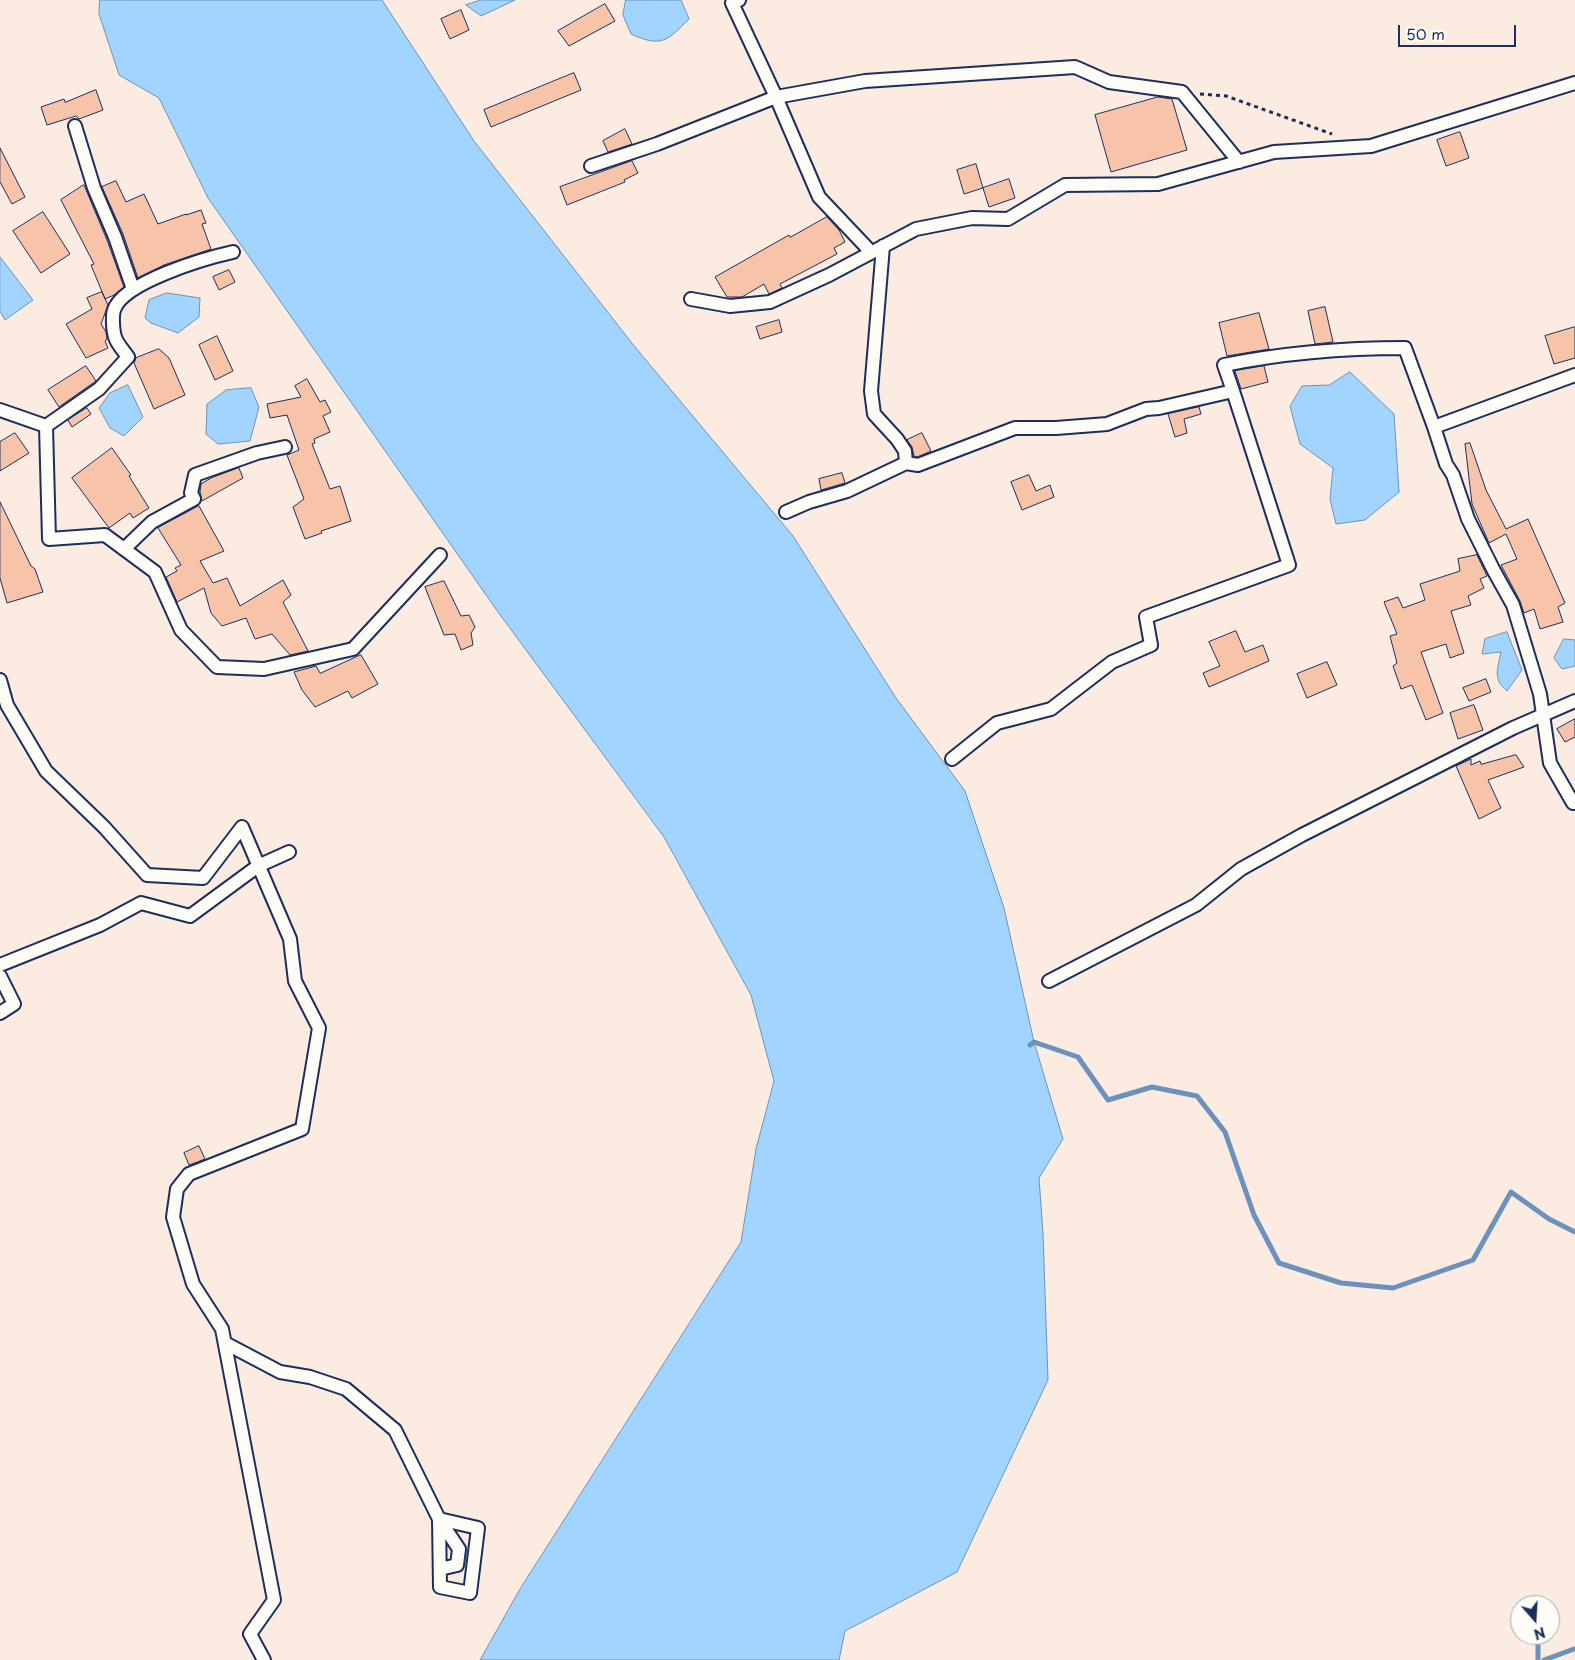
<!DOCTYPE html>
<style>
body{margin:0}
#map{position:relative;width:1575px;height:1660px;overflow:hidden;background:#fbebe0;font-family:"Playpen Sans",sans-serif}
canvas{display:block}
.north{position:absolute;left:1510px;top:1595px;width:50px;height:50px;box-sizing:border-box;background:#fdfcf7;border:1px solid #a3aaba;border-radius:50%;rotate:161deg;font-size:14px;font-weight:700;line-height:20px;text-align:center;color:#1b2f5e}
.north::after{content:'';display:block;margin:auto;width:18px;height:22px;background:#1b2f5e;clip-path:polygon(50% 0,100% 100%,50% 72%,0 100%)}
.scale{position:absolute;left:1398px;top:25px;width:118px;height:22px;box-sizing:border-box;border:2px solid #1b2f5e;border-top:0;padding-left:6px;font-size:15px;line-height:18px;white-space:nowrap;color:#1b2f5e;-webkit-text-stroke:4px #fdfcf7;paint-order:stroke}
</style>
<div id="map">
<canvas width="1575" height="1660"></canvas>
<div class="north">N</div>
<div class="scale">50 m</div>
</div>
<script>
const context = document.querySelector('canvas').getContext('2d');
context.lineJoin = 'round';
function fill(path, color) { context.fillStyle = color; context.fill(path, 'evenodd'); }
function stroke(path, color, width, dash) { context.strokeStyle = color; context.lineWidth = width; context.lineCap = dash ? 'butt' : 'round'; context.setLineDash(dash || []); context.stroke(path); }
const water = new Path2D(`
 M100,0H382L474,141L635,347L793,536L896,698L965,791L1004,908L1034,1042L1063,1139L1039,1178L1043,1233L1048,1380L957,1572L845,1631L839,1660H480L520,1589L741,1242L756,1149L774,1081L751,995L664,837L498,612L208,198L159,98L119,75L99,14Z
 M481,0H515L481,16L466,5Z
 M626,0H681L689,19C667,41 662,48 631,34L623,15Z
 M0,257L33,300L5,320L0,311Z
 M167,293L200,298L199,317L178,333L151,323L145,318L149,300Z
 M1350,372L1394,414L1399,492L1365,520L1336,524L1330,499L1333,468L1300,444L1290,406L1302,386L1329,385Z
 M128,385L143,417L124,436L110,428L99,408L110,393Z
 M251,388L259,407L250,441L218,444L206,434L207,404L226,390Z
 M1507,632L1522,670L1507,691C1492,679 1498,668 1501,652L1482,654L1485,639Z
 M1564,639L1575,640V666L1562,669L1554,658Z`);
const stream = new Path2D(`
 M1030,1045L1034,1042L1078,1057L1108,1100L1152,1087L1197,1096L1225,1132L1254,1215L1279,1263L1341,1283L1393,1288L1473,1260L1511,1192L1549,1219L1575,1232
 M1536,1635L1538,1645V1660
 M1544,1660L1574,1649`);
const building = new Path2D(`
 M605,4L615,21L569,46L558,31Z
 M461,10L469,30L450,39L441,19Z
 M574,73L581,90L491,127L484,110Z
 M96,90L103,110L79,119L76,116L47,125L41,107L64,99L65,102Z
 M1158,97L1172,99L1187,150L1111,172L1095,115Z
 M625,129L632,144L608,152L603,141Z
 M1460,132L1469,158L1446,166L1437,140Z
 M0,148L25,197L12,204L0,182Z
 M632,161L638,173L624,180L625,182L567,205L560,187Z
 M976,164L983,188L964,194L957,170Z
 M1009,179L1015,198L989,207L983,188Z
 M116,181L126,202L144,194L158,224L186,214V215L201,210L206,223L202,224L211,249L164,265L138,278L123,234L102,187Z
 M84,185L107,240L124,287L114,295L105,299L91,265L94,264L61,200Z
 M43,212L70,254L41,273L13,231Z
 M827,217L839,230L845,242L834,248L837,254L780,284L782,288L769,294L764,284L742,297H727L715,277L789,235L790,237Z
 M229,270L235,282L219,290L213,277Z
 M102,292L108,305L101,324L106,332L107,339L105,341L108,348L86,358L66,324L92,309L87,298Z
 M1325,307L1333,342L1315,344L1308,311Z
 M1259,313L1269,349L1227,356L1219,323Z
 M779,320L782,332L760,339L756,327Z
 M1575,327V358L1554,364L1545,336Z
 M217,336L233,371L215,380L199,345Z
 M159,349L169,358L185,395L154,409L134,363L136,358Z
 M86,366L96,381L59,407L48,390Z
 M1264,366L1268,382L1241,389L1235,371Z
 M307,379L320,402L325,400L331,412L323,416L330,432L314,439L315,443L312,444L330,489L340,486L351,521L321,531L322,533L305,539L293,507L304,499L287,455L299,450L287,415L270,418L267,404L301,397L295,386Z
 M1199,407L1201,414L1184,419L1187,433L1175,437L1168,414Z
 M87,408L91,414L72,427L68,420Z
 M15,433L29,453L0,471V442Z
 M922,433L931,451L917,457L914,456L912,447L907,440Z
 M1470,443L1486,490L1506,529L1528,519L1565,603L1558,607L1563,622L1540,629L1534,609L1524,613L1520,601L1501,565L1517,559L1506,534L1489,543L1472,504L1465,444Z
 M112,448L131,475L129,476L149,508L133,518L130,513L109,528L72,478Z
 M239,468L243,478L202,501L200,492L201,484L211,478Z
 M842,473L845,483L821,490L819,479Z
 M1029,475L1036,491L1050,485L1054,497L1022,510L1011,482Z
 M0,502L31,566L35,569L43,592L7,603L0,578Z
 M199,506L224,551L200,561L213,583L227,578L240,606L283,580L291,595L283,602L308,651L290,655L272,634L255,639L246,618L222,626L211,613L204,588L177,602L166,577L177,571L175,568L181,565L158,528Z
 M1477,555L1487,576L1480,579L1484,588L1468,596L1471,605L1451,611L1464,653L1450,658L1446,644L1421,652L1443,713L1426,720L1412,685L1401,689L1393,666L1397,663L1390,636L1397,634L1384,602L1398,597L1403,608L1425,600L1420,584L1460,571L1458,559Z
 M444,581L461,616L469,615L475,627L471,633L473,645L461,650L455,634L444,635L425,587Z
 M1236,631L1245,652L1263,645L1269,661L1209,687L1203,673L1220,666L1209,642Z
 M361,655L378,684L352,698L348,691L315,707L302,690L294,672L316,666L320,673Z
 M1327,662L1337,685L1307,698L1297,674Z
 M1486,679L1491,692L1469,701L1463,688Z
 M1474,705L1483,730L1458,739L1450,713Z
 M1575,719V737L1565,742L1557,729Z
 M1516,755L1524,767L1488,780L1501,808L1479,819L1456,766L1471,759V765L1480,761L1481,764Z
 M199,1146L205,1159L189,1165L184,1153Z`);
const path = new Path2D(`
 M1200,94L1226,96L1332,134`);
const street = new Path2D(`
 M739,0L732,3L776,97L819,197L871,252
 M75,126L94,188L115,237L133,289
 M591,166L657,144L776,97L865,81L1075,67L1109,82L1182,92L1239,162
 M691,299L730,306L770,302L829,275L916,229L972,218L1008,219L1065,185L1158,184L1274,152L1371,146L1575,83
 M1233,391L1224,365C1283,353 1344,348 1405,348L1434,427L1575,375
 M0,410L46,426L99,389L128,357C124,351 117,344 115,337C113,331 112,316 114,310C123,282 206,258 233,252
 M46,426L49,539L105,535L155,572L181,630L217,667L264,669L353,649L440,555
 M1434,427L1446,464L1453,475L1468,519L1494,571L1513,605L1540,694L1550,763L1573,803
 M906,463L918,465L1015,428H1056L1107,424L1146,409L1159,408L1233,391L1289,565L1146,617L1151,645L1112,662L1051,709L997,723L952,759
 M786,512L809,502L847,491L906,463L905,451L897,439L874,414L871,391L883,246
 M124,549L152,522L194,499L191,493L195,475L257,453L285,447
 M0,680L7,705L46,771L104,827L147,875L203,878L242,827L290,939L295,981L319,1028L302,1129L189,1174L177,1189L173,1217L193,1284L222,1329L274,1600L250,1634L264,1660
 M0,965L100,925L141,903L190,916L258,866L289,852
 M0,976L14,1004L0,1013
 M1049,981L1196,905L1241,869L1302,835L1513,728L1575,701
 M225,1343L280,1372L310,1377L346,1389L395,1430L439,1519L440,1587L470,1593L478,1528L439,1519L459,1549L457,1565L440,1569`);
fill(water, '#a1d4fe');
stroke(water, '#6b92be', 1);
stroke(stream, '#6b92be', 5);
fill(building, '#f7c3a9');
stroke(building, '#1b2f5e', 1);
stroke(street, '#1b2f5e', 16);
stroke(path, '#1b2f5e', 3, [4, 4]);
stroke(street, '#fdfcf7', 12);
</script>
